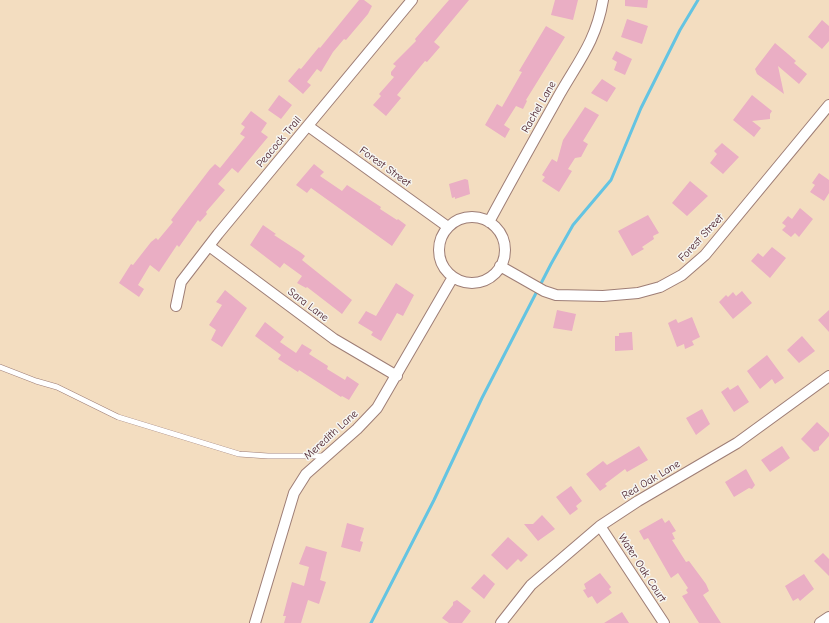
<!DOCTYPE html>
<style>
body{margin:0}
canvas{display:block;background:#f3ddc0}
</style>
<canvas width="829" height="623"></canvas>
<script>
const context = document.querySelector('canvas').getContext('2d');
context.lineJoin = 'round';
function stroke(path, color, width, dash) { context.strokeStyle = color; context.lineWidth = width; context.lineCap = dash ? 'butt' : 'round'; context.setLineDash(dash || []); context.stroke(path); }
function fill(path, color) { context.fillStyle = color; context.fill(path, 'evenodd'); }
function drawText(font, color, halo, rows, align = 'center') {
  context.font = font + ' "Comic Neue",sans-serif'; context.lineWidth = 3; context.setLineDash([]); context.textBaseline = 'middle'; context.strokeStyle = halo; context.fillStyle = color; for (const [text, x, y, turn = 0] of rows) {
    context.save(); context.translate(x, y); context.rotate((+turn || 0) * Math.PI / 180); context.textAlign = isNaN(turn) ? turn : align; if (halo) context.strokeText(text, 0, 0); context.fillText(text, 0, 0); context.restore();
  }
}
const stream = new Path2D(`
 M371,623L434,500L482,398L551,264L573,225L611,180L641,108L680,30L698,0`);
const building = new Path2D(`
 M359,0H364L372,6L368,14L346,40L344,39L333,52L321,72L317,69L307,82L311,85L303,94L288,81L299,68L301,69L319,47L320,48Z
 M449,0H469L434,42L440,47L427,62L425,61L397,95L401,98L386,116L373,105L381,96L379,94L394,77L391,75V72L396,66L393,64L416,41L415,39Z
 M555,0H578L573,20L551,15Z
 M625,0H648L647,8L625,6Z
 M627,19L648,26L642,44L621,37Z
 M822,20L829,26V41L822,49L808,37Z
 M546,26L565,37L526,100L527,101L523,109L516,106L504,125L510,129L505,138L485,125L497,104L502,107L522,72L519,71Z
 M775,43L788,54L796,61L794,63L807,74L799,84L778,66L784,94L757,74L755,69Z
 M616,51L632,59L625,75L614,70L617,62L612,59Z
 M602,79L616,88L607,102L591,93Z
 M279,95L292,105L281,119L268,110Z
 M752,95L772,111L770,114V119L752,121L761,128L754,137L733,120Z
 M585,107L599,115L583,141L588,144L581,157L575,158L568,169L572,171L559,192L542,181L545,177L542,175L552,159L557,162L563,140Z
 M251,111L267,123L261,132L268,137L238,173L232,168L218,184L225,190L206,212L207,214L200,222L198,220L179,247L177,245L159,272L150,265L138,285L144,289L139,297L119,283L131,264L133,265L151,242L156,238L158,240L173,222L171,220L210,169L215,164L220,168L245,137L240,134L245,127L241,124Z
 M722,143L739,157L723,174L710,163L717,154L714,151Z
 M314,164L324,172L320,176L342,191L347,185L381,207L380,209L397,220L398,219L406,225L392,246L311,188L307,193L296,185Z
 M819,173L829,180V193L824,201L810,192L815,185L812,183Z
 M465,179L468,180L470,194L455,199V197L452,198L449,184Z
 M690,181L708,196L687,216L672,203Z
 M800,208L813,219L799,237L795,233L791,237L782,230L786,226L782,223L788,216L792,219Z
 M648,215L659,233L653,236L654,239L642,247L644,249L632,256L618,231Z
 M263,225L276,234L274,235L300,252L305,256L302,260L352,300L342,314L307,287L306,288L297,283L302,276L284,263L280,268L250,245Z
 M772,247L786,258L770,278L751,261L758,253L763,257Z
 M396,283L414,295L403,316L397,313L381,341L371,335L373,332L358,323L366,311L376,316Z
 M225,290L247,308L222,347L211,340L216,330L209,325L222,305L216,302Z
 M742,291L752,303L733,319L719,302L726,295L728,297L733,292L736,296Z
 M557,310L576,314L572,331L553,328Z
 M829,310V332L818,320Z
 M692,317L700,337L692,341L694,345L685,349L684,344L677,347L668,323L676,319L678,323Z
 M265,322L284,337L280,342L296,353L302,344L312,350L309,354L328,366L327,369L345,380L347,376L359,384L349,400L342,396L341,397L299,370L298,372L278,359L281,355L255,336Z
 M632,332L633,350L615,351V336H619V333Z
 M802,336L815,351L799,363L787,350Z
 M767,355L784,378L775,384L772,379L760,389L747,371Z
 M738,385L749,402L734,412L721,392L728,387L730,390Z
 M702,409L710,424L696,435L686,418Z
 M817,422L829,433V436L819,447V450L814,452L801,439Z
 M639,446L648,460L627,472L625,469L605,484L607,486L600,491L586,474L603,461L607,465Z
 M782,446L790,458L770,472L761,460Z
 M746,469L755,485L752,489L749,488L734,497L725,482Z
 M571,486L582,501L576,506L578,509L570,515L556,497Z
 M542,515L555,529L538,541L524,524H533Z
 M662,518L665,523L669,520L676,531L672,533L675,539L672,540L686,562L689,561L706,584L709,591L703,595L721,623H699L682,596L688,593L686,590L688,588L678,573L671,578L648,538L644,540L639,531Z
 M347,523L364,528L360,541L363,542L360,552L341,547Z
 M508,537L528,555L521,562L518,559L507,570L491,555Z
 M306,546L327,552L320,580L326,582L319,604L308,600L301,623H284L286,616H283L292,582L304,586L309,567L299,564Z
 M823,553L829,559V576L814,561Z
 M600,573L611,587L609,589L612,593L597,604L592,596L588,598L583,590L586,589L584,584Z
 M484,574L495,584L484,599L471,588Z
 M804,574L814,589L800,601L798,598L793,601L785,586Z
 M457,600L471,611L462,623H449L442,618L453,605V602Z
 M622,612L629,623H604Z`);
const service = new Path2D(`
 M0,367L36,381L57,387L118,417L239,454L268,456H324`);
const minor = new Path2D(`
 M308,126L448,227
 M439 250a33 33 0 1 1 66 0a33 33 0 1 1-66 0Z
 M489,222C511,181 534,140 557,99C577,63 596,42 603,0
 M209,246L334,339L397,376
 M500,266L544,291L556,295L603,296L638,293L660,287L682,275L705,255L829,105
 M176,306L181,282L218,234L412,0
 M600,526L664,623
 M255,623L294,493L306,474L357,429L377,408L453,277
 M501,623L531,585L600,526L638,501L737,443L829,376
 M820,623L829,617`);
const streetNames = [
 ["Rachel Lane",539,107,-60],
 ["Peacock Trail",279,142,-50],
 ["Forest Street",385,167,36],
 ["Forest Street",701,238,-47],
 ["Sara Lane",308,305,37],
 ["Meredith Lane",331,435,-42],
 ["Red Oak Lane",651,480,-31],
 ["Water Oak Court",642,568,57]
];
stroke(stream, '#64c4e2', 3);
fill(building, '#eaaec4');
stroke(service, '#9e7e76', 6);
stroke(minor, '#9e7e76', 12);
stroke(service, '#fff', 5);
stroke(minor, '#fff', 10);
drawText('11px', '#4a1f2b', '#f6f6f2', streetNames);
</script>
